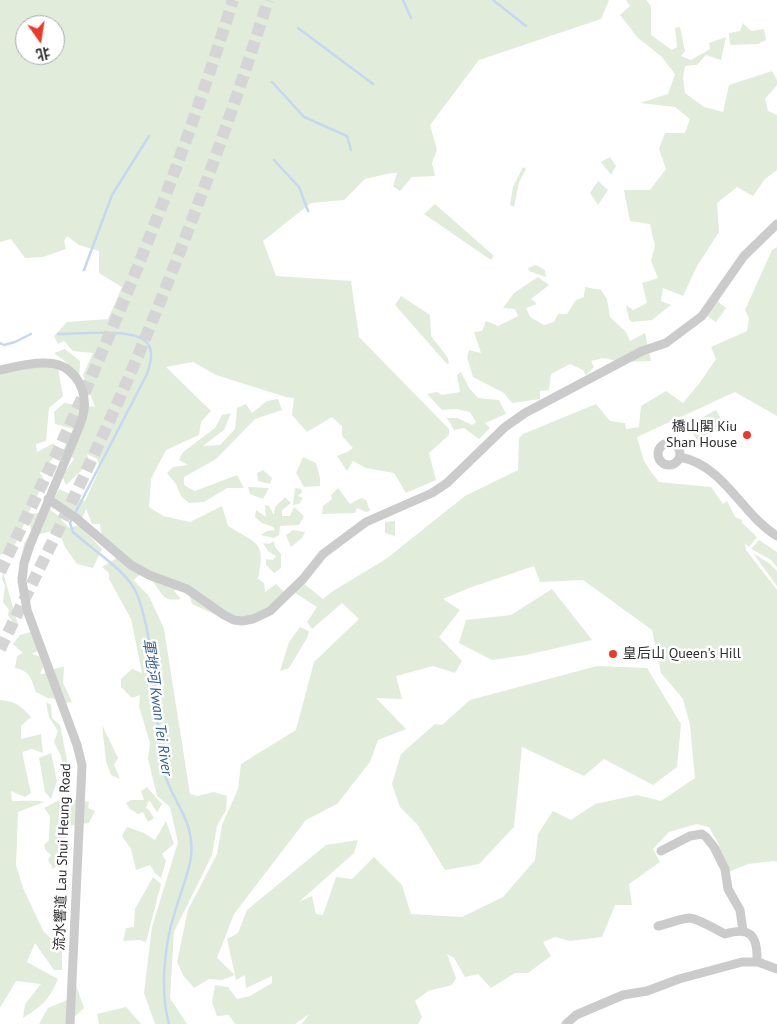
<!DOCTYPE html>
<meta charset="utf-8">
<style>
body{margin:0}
#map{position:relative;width:777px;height:1024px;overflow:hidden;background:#fff;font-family:"PT Sans","Noto Sans SC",sans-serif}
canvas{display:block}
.north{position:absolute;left:15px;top:15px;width:50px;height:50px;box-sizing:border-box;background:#fff;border:1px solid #ababab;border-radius:50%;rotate:167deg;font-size:14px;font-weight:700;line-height:20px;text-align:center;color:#2e2e2e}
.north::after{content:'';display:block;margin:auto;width:18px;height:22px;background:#ee3827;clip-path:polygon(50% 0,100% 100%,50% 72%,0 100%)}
</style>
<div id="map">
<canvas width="777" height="1024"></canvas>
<div class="north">北</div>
</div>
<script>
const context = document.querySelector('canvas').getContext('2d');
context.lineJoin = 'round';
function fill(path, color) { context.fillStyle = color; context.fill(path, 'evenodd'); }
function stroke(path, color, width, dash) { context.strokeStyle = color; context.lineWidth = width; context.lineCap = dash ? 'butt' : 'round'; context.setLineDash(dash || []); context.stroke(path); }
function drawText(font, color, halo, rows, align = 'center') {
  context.font = font + ' "PT Sans","Noto Sans SC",sans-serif'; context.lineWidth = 5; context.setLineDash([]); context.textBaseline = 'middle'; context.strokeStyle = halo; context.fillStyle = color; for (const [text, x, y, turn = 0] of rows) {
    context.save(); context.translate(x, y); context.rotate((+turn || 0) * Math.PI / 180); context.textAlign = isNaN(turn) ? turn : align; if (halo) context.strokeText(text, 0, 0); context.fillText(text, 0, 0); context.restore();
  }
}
const green = new Path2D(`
 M0,0H609L601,19L479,60L430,125L437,150L432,163L435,176L412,177L400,191L393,186L397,173H391L365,179L344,200L311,203L263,241L276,276L351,281L359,337L449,429V435L429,453L436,480L406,493L394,473L366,468L353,461L347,471L337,456L347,452L353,448L342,436V426L332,417L307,432L292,415L294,398L286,397L216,375L193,362L166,367L211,411L201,422L199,435L166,450L151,479L149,507L163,516L190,522L222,506L228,526C258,544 266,542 258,579L264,583L265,592L276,584L284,592L275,611L229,621L192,604L186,583L174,591L181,599C160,602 163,592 151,580C149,578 144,576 140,575L133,580L149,596L164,629L190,794L198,796L214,792L227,796L226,810L217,826L212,855L174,932L170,998L187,1024H155L144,993L152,927L178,842L170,807L157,796L148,759L150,743L139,706L140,695L132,698L121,687V679L132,669L142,673L131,619L109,579V573L102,567L117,558L102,540L100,524H92L86,509L81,521L54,499L59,489L85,501L100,468L97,459L87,454L92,471L83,469L66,485L62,476L74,459L63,451L73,429L55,424L54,412L64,403L95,407L83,375L93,353L73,351L64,341L58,344L54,336L67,322L108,319L122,287L99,273V251L79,245L67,236L64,241L66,249L43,257L25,258L11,239L0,242ZM25,25H55V55H25Z
 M626,0H646L651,6V35L672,50L677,47L675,28L680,27L685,51L681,56L691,60L710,49L709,43L726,37L721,60L706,55L697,65L685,66L683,78L685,93L704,107L723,112L729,85L772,71L777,80V85L765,99L768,111L777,115V170L765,179L753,196L737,187L717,203L719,232L697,266L683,296L663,288L661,301L671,305L652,320L632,322L629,319L626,305L633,310L647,303L642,283L658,278L651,261L655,246L650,224L630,221L624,190H650L666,169L659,149L665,133H685L690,119L675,107L640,103L668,94L675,74L661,56L638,38L620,15L630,6Z
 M743,23L751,31L764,29L766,40L758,44L730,45L729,33L740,31Z
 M610,157L616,166L611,175L601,162Z
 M523,167L526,169L519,182L514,207L510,205L513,187Z
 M598,181L608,190L598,205L590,193Z
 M435,204L494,256L491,260L424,214Z
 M777,247V416L735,392L637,437L644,461L651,472L659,482L711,487L723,504L727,501L735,517L742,520V523L757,537L749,547L745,543L746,550L777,590V862L774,861L748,864L728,872L717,856L719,845L709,827L697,824L669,832L653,849L660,862L629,884L632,905H615L602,937L570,941L555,937L543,942L551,956L528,973H515L491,988L478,974L465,977L454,958L447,954L456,978L452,985L428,991L415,1001L422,1017L418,1024H302L309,1014L295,1024H235L229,1015L217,1016L212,1002L215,985L228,987L237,999L250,996L272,983V976L246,988L245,975L236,980L235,975L222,980L209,979L194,988L183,975L177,962L188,910L217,854L222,825L238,789L241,764L296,730L314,662L359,619L342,603L312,629L307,622L317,607L292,591L303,583L323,599L333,591L386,559L465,496L518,470L519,438L523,434L596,404L610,421L625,423L626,429L639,427L641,406L666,391L683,403L701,381L716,359L711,347L747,331L749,318L745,310L772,250ZM534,566L540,582L583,580L652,630L661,673L683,699L690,725L695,778L661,801L637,795L595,804L571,820L553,811L538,834L535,860L503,897L462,917L411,914L402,885L374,857L352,879L336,877L323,915L316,914L312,896L299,902L354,853L358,840L326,845L247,910L238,933L227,939L235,975L217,958L234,914L306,820L337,804L370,762L378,740L406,729L376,698L402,699L396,676L433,666L455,673L462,661L439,637L460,610L443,599L469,588Z
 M536,265L545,270L546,277L529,271L528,268Z
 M538,277L549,285L531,299L537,304L526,308L530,317L544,325L554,322L558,314H567L576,300L584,297L585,287L601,290L607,299L610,317L626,332L630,341L645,333L651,361L622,362L603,358L591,361L594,367L586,375L583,370L570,364L551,374L549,390L540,391V399L512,403L504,393L473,377L467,357L469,350L481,353L474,332L482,331L486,321L498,326L518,316L515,309L503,308L514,293Z
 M401,296L430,315L431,336L448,358L449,363L447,364L395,305Z
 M717,301L726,308L716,322L707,316Z
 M65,349L80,361L79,384L66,362L54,353Z
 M43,365L58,368L63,396L49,408L46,441L36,444L37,452L54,443V457L40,473L45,481L28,514L39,513L46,507L56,514L69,528L79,525L102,549L93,568L77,564L65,547L62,539L53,526L52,531L33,536L20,579H17L24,544L31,532L30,524L26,520L13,549L0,555V371Z
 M461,372L469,388L478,398L499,400L506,414L485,423L490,428L479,439L464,428L454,430L449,421L446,418H458L472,425L476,422L470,412L456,409L442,410L427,394L437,392L442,395L460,392L457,375Z
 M278,399L282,410L255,419L216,459L184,477V485L195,491L237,475L244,488H227L204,502L189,503L181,496L176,484L167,473L173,467L188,465L179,460L183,452L215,428L222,415L231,413L224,430L203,446L220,445L235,429L237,408L246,404L252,413L267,401Z
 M716,410L724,425L697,440L688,425Z
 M303,457L316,463L320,478V486L304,487L296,473Z
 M263,470L272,478L270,484L258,481L257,473Z
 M248,487L269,488L263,499L250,494Z
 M295,488L301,489L302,492L298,496L303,498L299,504L293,505Z
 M338,488L350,504L361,498L366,500L370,511L366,512L357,508L355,513L322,514L323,506L332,499L331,495Z
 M285,497L291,503L282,510V516H290L294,507L304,516L299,525L280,526L279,535L274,538L261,535L267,531L275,530L273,527L262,523L255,517L256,510L266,517L265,505L269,506L274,515L275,507Z
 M395,521V536L385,533V522Z
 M293,530L305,532L302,538L291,547L286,535Z
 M759,540L777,552V567L770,559L751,549Z
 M274,541L275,547L281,554V568L274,573L266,565V559L273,560L276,556L268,551L263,543L269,544Z
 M753,553L770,564L777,571V586Z
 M3,572L18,625L15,626L8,615L9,610L3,602L5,586L2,579Z
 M552,589L592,640L526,655L492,660L459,643L466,620L511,615Z
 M300,627L309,631L307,638L289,668L280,671L289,642Z
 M31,632L39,650L32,654L39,656L43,667L40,674C49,674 54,667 64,667L63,683L72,702L60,704L57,699L48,698L36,692C30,678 32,672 15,668L17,656L23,653L13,644L20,635Z
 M597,666L647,668L681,724L677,767L653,785L604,759L584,776L522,747L514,827L479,864L445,870L417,824L400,807L392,784L401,754L435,724L442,725L470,700Z
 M0,700C17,702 20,705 31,717L21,726V739L41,734L43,753L32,749L22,752L31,793L25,797L11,791L12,801C19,801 40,800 44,802L18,812L16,865L23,888L38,920L44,932L55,942L62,940V970H54L35,943L27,962L58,979C49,1000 42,1006 23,1018L25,1004L41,984L16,981L0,1008Z
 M46,702L51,705L52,718L60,725L69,770V779L65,775L61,756L54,742L58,731L49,717Z
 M102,725L118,758L114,765L120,779L111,775L106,761Z
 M51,753L57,781L51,799L45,792L39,758Z
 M147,787L162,804L157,812L149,800L146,808L149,810L154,818L148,822L143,812L138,814L130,809L126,803L131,800H144L141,791Z
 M61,799L66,804L77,799L89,802L88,808L95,811L89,823L67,826L66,847L60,850L66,859L53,869L48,860L51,855L46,851L44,845L49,840L50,816L44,808Z
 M166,821L174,844L162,854L166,861L161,878L155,873L150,865L136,870L131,849L122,836L127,827L144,833L155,840Z
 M153,877L161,884L146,942L140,940L123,941L126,928L134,927L135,909Z
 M71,971L84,1008L70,1021L71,1024H39L48,1008L69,999Z
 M126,1007L141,1024H99L97,1014Z`);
const stream = new Path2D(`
 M403,0L411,18
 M493,0L526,26
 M298,28L373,84
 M272,82L304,117L347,136L351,150
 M274,160L299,187L308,211
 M84,270L112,195L149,136
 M58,334C77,334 137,327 148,344C154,353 150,364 147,374L70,523L73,532C91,549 126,570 136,592C141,602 143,614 146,625C151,648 155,672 156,696C158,720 158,744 163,768C171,803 195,817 191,857C188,877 179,896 174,915C164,947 160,992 169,1024
 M0,343L4,345L15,342L31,334`);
const highwayTunnel = new Path2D(`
 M0,572C35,499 71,426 102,352C152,237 196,119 233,0
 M0,649C47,553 95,457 137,358C186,241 230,122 268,0`);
const minor = new Path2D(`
 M0,370C15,367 31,362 46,363C71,363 87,385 84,410C83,417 80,425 77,432L30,545L24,563L22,581L27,610L77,745L82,765L70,1024
 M658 454a11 11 0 1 1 22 0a11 11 0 1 1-22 0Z
 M680,457C725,466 741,514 777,536
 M48,499L76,518L131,565L149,575L187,589L224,615L234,620L242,621L253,619L270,611L303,579L323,554L366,522L432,493L447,483L505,427L525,413L642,351L666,343L702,316L744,256L777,224
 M661,851L690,836L702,834L706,837L714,847L725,869L728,889L740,910L743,931
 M658,926C668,924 679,919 689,918C697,918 717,930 725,934C751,926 758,936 757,962
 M566,1024L576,1015L623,995L647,991L679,979L742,962H758L777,969`);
const markers = [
 [747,435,5,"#ee3827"],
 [613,654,5,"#ee3827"]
];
const poiNames = [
 ["橋山閣 Kiu",737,427],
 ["Shan House",737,443],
 ["皇后山 Queen's Hill",623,654,"left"]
];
const streetNames = [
 ["流水響道 Lau Shui Heung Road",63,857,-88]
];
const waterNames = [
 ["軍地河 Kwan Tei River",157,707,82]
];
fill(green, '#e1ecdb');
stroke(stream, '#c6d8ed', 2.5);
stroke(highwayTunnel, '#d5d5d5', 12, [12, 6]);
stroke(minor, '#cbcbcb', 9);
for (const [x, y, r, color] of markers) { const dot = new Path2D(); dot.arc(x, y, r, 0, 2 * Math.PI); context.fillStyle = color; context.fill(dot); stroke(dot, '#fff', 2); }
drawText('14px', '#2e2e2e', '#fff', poiNames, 'right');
drawText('14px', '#2e2e2e', '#fff', streetNames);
drawText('italic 15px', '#386294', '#fff', waterNames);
</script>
